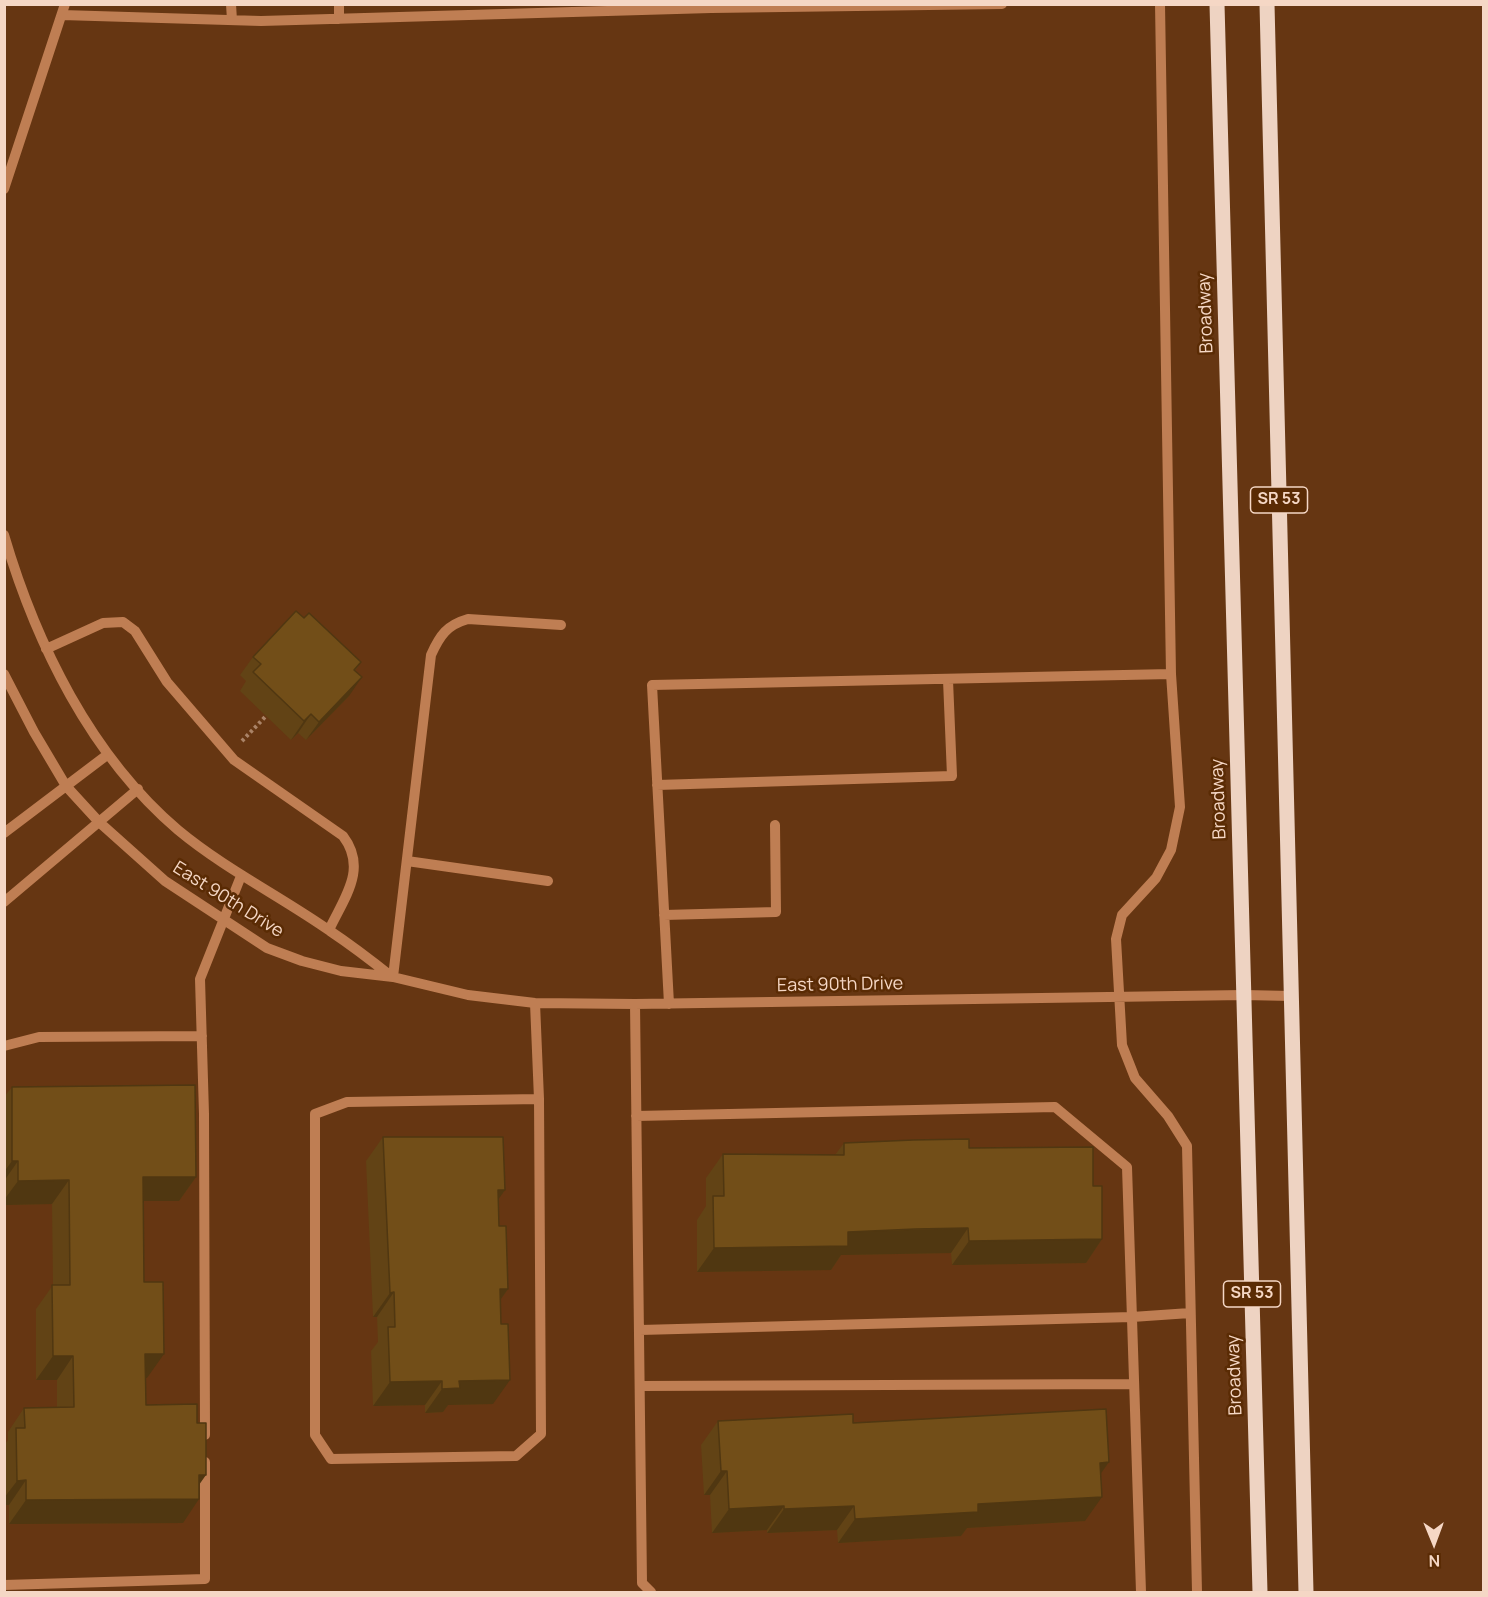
<!DOCTYPE html>
<style>
body{margin:0}
#map{position:relative;width:1488px;height:1597px;overflow:hidden;background:#663612;font-family:Manrope,sans-serif}
canvas{display:block}
.frame{position:absolute;inset:0;border:6px solid #f5d7c5;pointer-events:none}
.north{position:absolute;left:1404px;top:1513px;width:60px;height:60px;-webkit-text-stroke:4px #5a2b04;paint-order:stroke;rotate:179deg;font-size:16px;font-weight:700;line-height:24px;text-align:center;color:#f5d7c5}
.north::after{content:'';display:block;margin:auto;width:21px;height:27px;background:#f5d7c5;clip-path:polygon(50% 0,100% 100%,50% 72%,0 100%)}
</style>
<div id="map">
<canvas width="1488" height="1597"></canvas>
<div class="frame"></div>
<div class="north">N</div>
</div>
<script>
const context = document.querySelector('canvas').getContext('2d');
context.lineJoin = 'round';
function stroke(path, color, width, dash) { context.strokeStyle = color; context.lineWidth = width; context.lineCap = dash ? 'butt' : 'round'; context.setLineDash(dash || []); context.stroke(path); }
function fill(path, color) { context.fillStyle = color; context.fill(path, 'evenodd'); }
function drawText(font, color, halo, rows, align = 'center') {
  context.font = font + ' Manrope,sans-serif'; context.lineWidth = 5; context.setLineDash([]); context.textBaseline = 'middle'; context.strokeStyle = halo; context.fillStyle = color; for (const [text, x, y, turn = 0] of rows) {
    context.save(); context.translate(x, y); context.rotate((+turn || 0) * Math.PI / 180); context.textAlign = isNaN(turn) ? turn : align; if (halo) context.strokeText(text, 0, 0); context.fillText(text, 0, 0); context.restore();
  }
}
const path = new Path2D(`
 M242,741L266,716`);
const minor = new Path2D(`
 M231,4L232,20
 M339,4V19
 M1160,4L1171,674L1180,807L1171,850L1156,878L1122,915L1116,939L1122,1045L1135,1078L1168,1116L1187,1146L1197,1592
 M62,15L261,21L711,8L1002,4
 M4,189L65,4
 M4,535C36,644 91,756 178,830C225,869 280,896 330,931C351,945 372,961 392,977
 M46,649L103,623L123,622L135,631L167,682L234,760L343,836C368,869 344,898 329,930
 M4,674L34,732L66,786L99,822L165,881L267,948L302,961L341,971L393,977L468,995L535,1003L635,1004L1244,995L1291,996
 M657,785L952,776L948,680
 M4,833L107,755
 M407,861L548,881
 M4,902L138,789
 M664,915L776,912L775,825
 M393,977L431,655C440,635 447,625 468,619L561,625
 M535,1003L539,1099L541,1434L516,1456L331,1459L315,1435V1114L347,1102L539,1099
 M635,1004L642,1583L651,1592
 M669,1004L652,685L1171,674
 M4,1046L39,1037L202,1036
 M636,1116L1055,1107L1127,1167L1141,1592
 M640,1330L1132,1317L1190,1313
 M641,1386L1134,1384
 M205,1435L204,1114L200,979L241,876
 M4,1585L205,1579V1462`);
const major = new Path2D(`
 M1217,4L1260,1592
 M1267,4L1306,1592`);
const wall = new Path2D(`
 M304,618L361,662L355,671L349,696L306,740L298,733L291,740L240,691L246,681L240,675L253,657Z
 M12,1087L196,1177L179,1201H143L144,1282L147,1378H145L146,1405L199,1485L183,1523L9,1524V1505H4V1445L8,1440V1432L24,1408H57V1380H36V1309L53,1285L52,1204L4,1205V1097Z
 M383,1137L505,1190L498,1199L499,1226L508,1289L500,1300L493,1404L448,1405L443,1412L425,1413V1405L373,1406L371,1351L378,1342L377,1317H373L366,1161Z
 M844,1143L969,1148L1093,1186L1102,1239L1086,1263L952,1265L951,1253L899,1254L841,1255L831,1270L697,1272V1220L706,1206V1178L723,1154L835,1155Z
 M718,1421L1109,1462L1100,1474L1085,1521L967,1528L961,1536L838,1543L837,1530L767,1533V1530L712,1533L710,1495H704L701,1445Z`);
const shadedWall = new Path2D(`
 M362,677L349,696L306,740L319,722Z
 M311,714L298,733L291,740L304,721Z
 M12,1161H18L4,1181V1172Z
 M143,1177H196L179,1201H126Z
 M69,1180L52,1204L4,1205V1200L18,1181Z
 M498,1190H505L488,1214Z
 M968,1228L951,1253L841,1255L831,1270L697,1272L714,1248L848,1232Z
 M1102,1239L1086,1263L952,1265L969,1241Z
 M500,1289H508L491,1313Z
 M394,1292L377,1317H373L390,1293Z
 M145,1354H164L147,1378H128Z
 M53,1356H73L57,1380H36Z
 M510,1380L493,1404L448,1405L443,1412L425,1413L442,1389L459,1381Z
 M442,1381L425,1405L373,1406L390,1382Z
 M1109,1462L1092,1486L1100,1463Z
 M721,1471H727L710,1495H704Z
 M199,1475H206L189,1499H199L183,1523L9,1524L26,1500Z
 M26,1480L9,1505H4V1498L17,1481Z
 M1102,1497L1085,1521L967,1528L961,1536L838,1543L855,1519L978,1504Z
 M784,1506L767,1530L712,1533L729,1509Z
 M854,1506L837,1530L767,1533L784,1509Z`);
const building = new Path2D(`
 M296,611L304,618L309,613L361,662L354,670L362,677L319,722L311,714L304,721L253,672L261,664L253,657Z
 M195,1085L196,1177H143L144,1282H163L164,1354H145L146,1405L197,1404V1423H206V1475H199V1499L26,1500V1480L17,1481L16,1428H25L24,1408L74,1407L73,1356H53L52,1285H70L69,1180L18,1181V1161H12V1087Z
 M383,1137H503L505,1190H498L499,1226H506L508,1289H500L501,1324H508L510,1380L459,1381L460,1388L442,1389V1381L390,1382L388,1327H395L394,1292L390,1293Z
 M969,1139V1148L1093,1147V1186H1102V1239L969,1241L968,1228L915,1229L848,1232V1246L714,1248L713,1196H724L723,1154L844,1155V1143L913,1140Z
 M1106,1409L1109,1462L1100,1463L1102,1497L978,1504V1512L855,1519L854,1506L784,1509V1506L729,1509L727,1471H721L718,1421L853,1414V1423Z`);
const shields = [
 [1279,500,57],
 [1252,1294,57]
];
const shieldNames = [
 ["SR 53",1279,500],
 ["SR 53",1252,1294]
];
const streetNames = [
 ["Broadway",1206,313,-92],
 ["Broadway",1219,799,-92],
 ["East 90th Drive",228,900,32],
 ["East 90th Drive",840,985,-1],
 ["Broadway",1235,1375,-92]
];
stroke(path, '#aa8367', 4, [3, 3]);
stroke(minor, '#bf7e53', 10);
stroke(major, '#eed3c2', 15);
fill(wall, '#624315');
fill(shadedWall, '#503711');
fill(building, '#724e18');
stroke(building, '#503711', 1.5);
for (const [x, y, w] of shields) { const box = new Path2D(); box.roundRect(x - w / 2, y - 13, w, 26, 4.5); context.fillStyle = '#5a2b04'; context.fill(box); stroke(box, '#f5d7c5', 1.5); }
drawText('bold 16px', '#f5d7c5', null, shieldNames);
drawText('18px', '#f5d7c5', '#5a2b04', streetNames);
</script>
